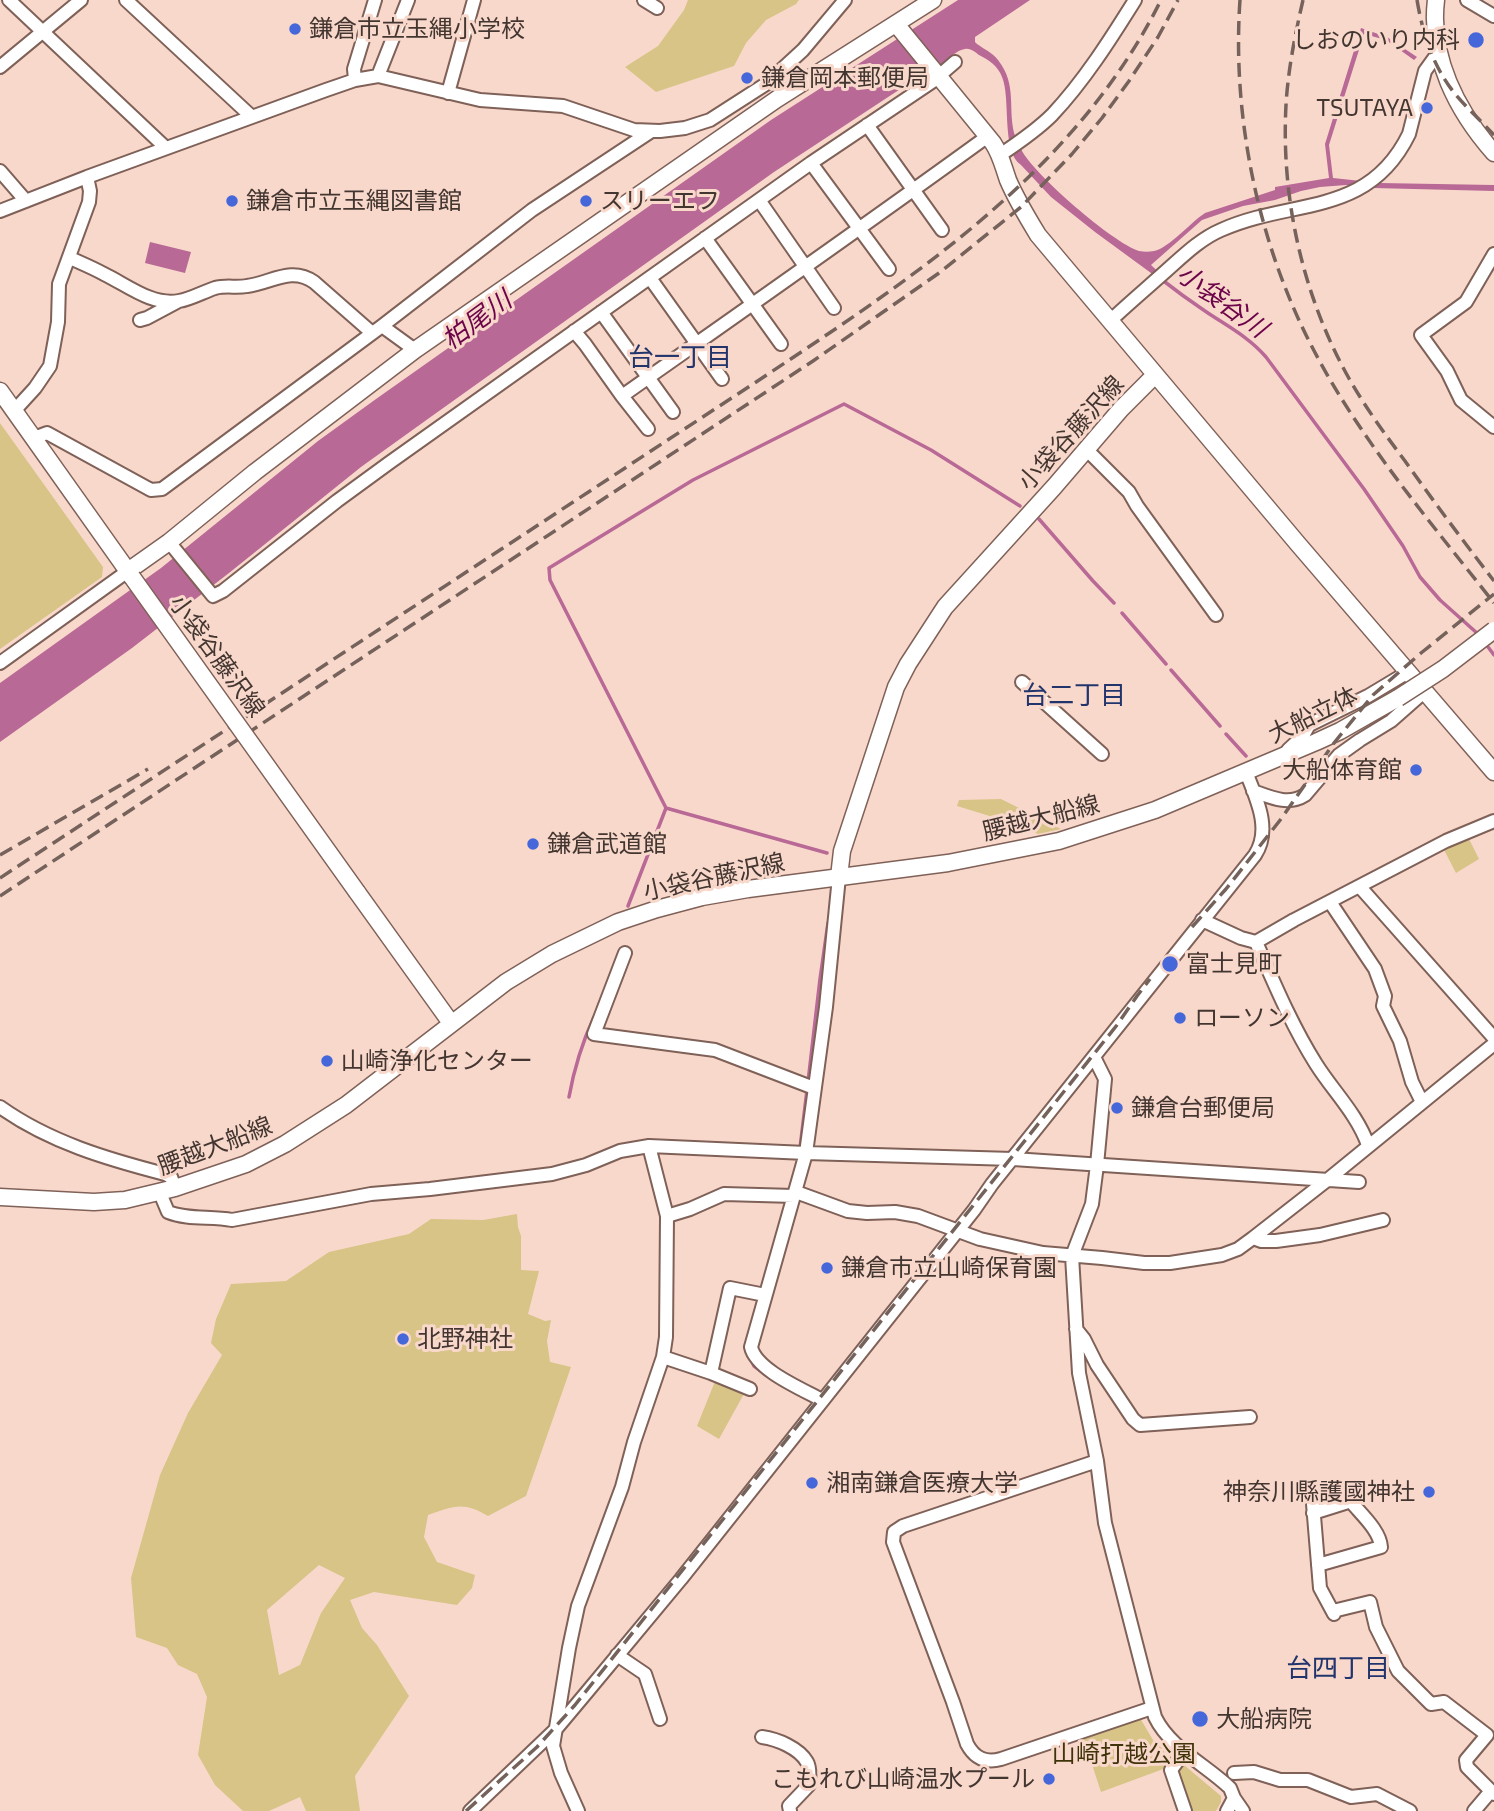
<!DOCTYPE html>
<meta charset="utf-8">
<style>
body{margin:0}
canvas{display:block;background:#f9d8cc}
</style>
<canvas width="1494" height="1811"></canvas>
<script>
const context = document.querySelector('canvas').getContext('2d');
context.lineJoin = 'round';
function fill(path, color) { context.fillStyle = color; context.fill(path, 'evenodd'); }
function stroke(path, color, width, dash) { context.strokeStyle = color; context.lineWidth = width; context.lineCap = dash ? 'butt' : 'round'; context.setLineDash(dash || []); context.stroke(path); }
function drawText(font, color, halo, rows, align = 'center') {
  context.font = font + ' "Exo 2","Noto Sans JP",sans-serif'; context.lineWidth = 6; context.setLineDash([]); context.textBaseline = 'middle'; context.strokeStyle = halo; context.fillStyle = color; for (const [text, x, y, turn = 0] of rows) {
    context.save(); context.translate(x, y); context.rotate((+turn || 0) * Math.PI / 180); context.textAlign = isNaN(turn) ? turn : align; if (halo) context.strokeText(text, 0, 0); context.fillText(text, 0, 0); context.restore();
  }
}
const green = new Path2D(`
 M688,0H799L796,4L766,20L746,43L734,66L656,92L625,67L658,46L684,10Z
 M0,423L103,567L102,577L0,649Z
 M1001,799L1061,829L1038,834L1019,825L957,806L959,800Z
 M1467,835L1479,859L1456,873L1442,846Z
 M517,1214L518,1227L521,1236V1270L539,1271L528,1314L545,1321L551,1320L547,1341L550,1362L571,1367L526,1496L488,1516C464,1501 453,1506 428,1515L424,1537L437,1562L475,1575L472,1588L457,1605L374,1592L350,1600L362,1628L377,1645L409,1696L355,1776L360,1811H306L300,1797L269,1811H243L215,1785L198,1755L207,1697L197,1674L178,1665L167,1648L136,1637L131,1578L160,1475L188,1413L222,1355L211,1343L216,1319L231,1284L286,1281L329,1252L409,1234L431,1219L483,1220ZM319,1565L345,1578L321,1613L300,1665L279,1675L267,1610Z
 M716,1379L745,1392L719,1439L697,1426Z
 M1140,1718L1153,1740L1174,1759L1166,1768L1101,1792L1083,1737Z
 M1184,1765L1221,1796V1802L1216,1811H1191L1176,1769L1177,1766Z`);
const water = new Path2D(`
 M958,0H1030L975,37V42L977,44C984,49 993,53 998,60C1018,85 1007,110 1015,136C1017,141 1020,146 1022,151C1034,174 1113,243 1139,251C1144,252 1149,252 1154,251C1169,248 1191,222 1205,213L1275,190V187L1329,178L1325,144L1361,28L1387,37L1417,57L1414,60L1386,40L1364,34L1329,145L1333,178L1380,183L1494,185V191L1373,188L1346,185L1320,187L1301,191L1275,200L1243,206L1202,220L1151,265L1166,279L1161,284L1151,273L1095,232L1051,197L1021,165C1001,152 1011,97 1002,77C998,66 989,60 979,55C975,52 970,48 965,49C957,50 947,59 944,65L919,81L911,82L774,172L432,416L361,467L229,573L132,648L0,742V683L161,568L318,441L376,399L771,120Z
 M150,242L191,252L185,273L145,263Z`);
const stream = new Path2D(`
 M1161,279C1175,290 1190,301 1205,311C1227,326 1249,337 1266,357L1364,489L1403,546L1420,577L1440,600L1478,634
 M1039,519L1093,581L1114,603
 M1122,613L1166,664
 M1485,643L1494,655
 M1171,670L1220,726
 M1226,734L1246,756
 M666,808L827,853
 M628,906L666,808L550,580L549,568L693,480L844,404L931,450L1020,506
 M808,1082L820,979L828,923
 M569,1097C574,1069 582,1043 594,1017
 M800,1148L807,1090
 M747,1351L754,1366L765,1374`);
const minor = new Path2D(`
 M9,0L166,148
 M126,0L252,117
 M644,0L657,8
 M1467,0L1494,16
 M0,67L81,0
 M378,76L408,0
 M355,80L354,69L375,0
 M448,93L474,0
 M867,125L942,230
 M1000,155C1018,143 1037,130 1052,115C1084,81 1110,40 1135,0
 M811,163L889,269
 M0,171L26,201
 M759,200L834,308
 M0,211L87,177L326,90L355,80L378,76L480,100L563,106L634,130L660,131L685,128L710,120L766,84L803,50L845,0
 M705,238L781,344
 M1494,254L1466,302L1421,335L1447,371L1461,400L1494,427
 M70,258C81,263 93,268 104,274C127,285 152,306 179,301C191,299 203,292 215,288C226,285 236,288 247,286C271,283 291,266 314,282L371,332
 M650,278L722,379
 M601,312L673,412
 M140,320L147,318L177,302
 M1110,321C1128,304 1147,288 1166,271C1183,256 1200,239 1221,230C1292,198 1368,218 1409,134L1425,71L1438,53
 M382,326L415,350
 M574,331L585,344L622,396C744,310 867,224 988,136
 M622,396L648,429
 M14,411L35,388L50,366L58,322L59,284L89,202L90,191L87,177
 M34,438L47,433L151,490L162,489L382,326L532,210L650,132
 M1087,450L1129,492L1137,506L1216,615
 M169,542L213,596L223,591L337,501L389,463L811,163L933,81L955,62
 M0,663L128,571
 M1022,682L1102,754
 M1288,750L1303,736L1309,725L1368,696L1408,672
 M1253,791C1270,797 1288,806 1305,795L1339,755L1360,740L1391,721L1425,691
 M1360,887L1494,1038
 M1330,902L1375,969L1385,996L1383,1006L1400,1041L1412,1082L1422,1102
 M1202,920L1241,938L1256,942L1294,920L1446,841L1494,821
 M1256,942C1274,983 1292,1026 1316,1064C1333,1091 1357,1114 1368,1145
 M625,953L594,1034L715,1050L814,1088
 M1094,1057L1105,1079L1097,1165L1092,1204L1072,1256L1079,1373L1097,1461L1105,1523L1155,1717C1170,1748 1206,1765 1230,1788L1234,1798L1243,1811
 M0,1107C49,1142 107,1159 165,1174L171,1177L175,1188
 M796,1192L848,1211L867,1213L895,1212L918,1216L980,1239L1043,1253L1102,1258L1144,1263H1170L1222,1255L1238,1249L1253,1238L1326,1181L1494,1044
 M160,1193L168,1212C188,1220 211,1216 232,1220L371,1194L430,1189L552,1174L586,1165L620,1151L649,1146
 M667,1216L690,1209L724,1194L794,1196
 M1253,1238L1261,1241H1276L1320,1235L1383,1220
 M1076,1329L1084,1339L1097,1365L1133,1419L1140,1425L1250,1417
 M663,1357L711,1373L750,1389
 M711,1373L730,1288L765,1295
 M822,1400C802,1389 756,1370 751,1347L806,1153L826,1007L839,877
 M1097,1461L903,1526L894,1532L893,1542L953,1702L967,1744C975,1759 986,1763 1001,1759L1152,1708
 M1313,1504L1320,1588L1334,1614
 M1313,1513L1348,1502L1352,1503C1362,1515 1380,1531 1381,1547L1318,1565
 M1333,1611L1370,1602L1376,1627L1398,1671L1431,1704L1444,1702L1487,1735L1466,1760L1467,1767L1491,1791
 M617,1655L645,1674L660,1719
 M762,1737C777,1739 799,1748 807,1762C811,1769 809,1778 809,1785L789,1806L790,1811
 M1234,1773L1254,1772L1280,1780H1308L1351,1797L1377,1794L1410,1811
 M470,1811L556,1729L587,1692L681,1579L974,1210L992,1184L1255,855C1272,829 1256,798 1246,772
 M578,1811L561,1773L553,1746L569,1648L578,1606L622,1487L634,1442L663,1357L666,1337L667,1216L649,1146L806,1153L1013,1159L1359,1182
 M1185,1811L1171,1770L1185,1751
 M1227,1811L1234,1798
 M1474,1811L1491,1791L1494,1794`);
const major = new Path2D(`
 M1436,0C1429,57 1457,111 1494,153
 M896,24L993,143C1001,155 1003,166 1008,180C1016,199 1027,217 1038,235L1298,544L1494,772
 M0,391L132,577
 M128,571L169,542L255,472L415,350L777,99L933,0
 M839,877L842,851L896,687L908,664L945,607L1054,487L1121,409L1155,375
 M357,892L451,1023
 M0,1197L94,1202L125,1200L175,1188L246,1164L285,1144L346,1105L506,982L552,954L618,922L657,909L702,897L748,889L948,863L1059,841L1155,810L1316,742L1340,731L1398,698`);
const rail = new Path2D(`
 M1240,0C1232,114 1257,237 1308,339C1356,435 1428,519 1494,603
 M1303,0C1295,35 1288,70 1286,105C1281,197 1302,292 1346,373C1363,404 1384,433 1405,461C1434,502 1464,542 1494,581
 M1417,0C1423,35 1433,67 1456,95C1468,109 1482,122 1494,135
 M0,855L148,769
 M0,878L750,386C908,281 1074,175 1161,0
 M0,896L813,361L939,273L1021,207L1072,154L1102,118L1129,81L1158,37L1178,0
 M1192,927L1226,889L1281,819L1334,743L1373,695L1421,653L1494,594
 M466,1811L537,1747L575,1705L1117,1025L1137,996L1150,979`);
const majorBridge = new Path2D(`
 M132,577L357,892
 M1398,698L1443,669L1494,630`);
const markers = [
 [295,29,7,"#4567da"],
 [1476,40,9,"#4567da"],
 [747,78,7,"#4567da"],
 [1427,108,7,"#4567da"],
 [232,201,7,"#4567da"],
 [586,201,7,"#4567da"],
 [1416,770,7,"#4567da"],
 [533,844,7,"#4567da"],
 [1170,964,9,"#4567da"],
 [1180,1018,7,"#4567da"],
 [327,1061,7,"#4567da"],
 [1117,1108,7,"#4567da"],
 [827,1268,7,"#4567da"],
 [403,1339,7,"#4567da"],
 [812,1483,7,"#4567da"],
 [1429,1492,7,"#4567da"],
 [1200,1719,9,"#4567da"],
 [1049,1779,7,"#4567da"]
];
const poiNames = [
 ["鎌倉市立玉縄小学校",309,29],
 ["しおのいり内科",1460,40,"right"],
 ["鎌倉岡本郵便局",761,78],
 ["TSUTAYA",1413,108,"right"],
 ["鎌倉市立玉縄図書館",246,201],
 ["スリーエフ",600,201],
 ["大船体育館",1402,770,"right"],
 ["鎌倉武道館",547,844],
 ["富士見町",1186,964],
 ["ローソン",1194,1018],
 ["山崎浄化センター",341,1061],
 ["鎌倉台郵便局",1131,1108],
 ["鎌倉市立山崎保育園",841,1268],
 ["北野神社",417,1339],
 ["湘南鎌倉医療大学",826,1483],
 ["神奈川縣護國神社",1415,1492,"right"],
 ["大船病院",1216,1719],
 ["こもれび山崎温水プール",1035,1779,"right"]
];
const streetNames = [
 ["小袋谷藤沢線",1071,433,-48],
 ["小袋谷藤沢線",217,656,54],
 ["大船立体",1313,715,-26],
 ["腰越大船線",1041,818,-14],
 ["小袋谷藤沢線",714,877,-12],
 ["腰越大船線",215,1146,-21]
];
const parkNames = [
 ["山崎打越公園",1124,1754]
];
const waterNames = [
 ["小袋谷川",1222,301,36],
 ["柏尾川",477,320,-36]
];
const neighbourhoodNames = [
 ["台一丁目",680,357],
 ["台二丁目",1074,695],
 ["台四丁目",1338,1668]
];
fill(green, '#d8c486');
fill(water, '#b96995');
stroke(stream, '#b96995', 3.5);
stroke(minor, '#7f6158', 16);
stroke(major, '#7f6158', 19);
stroke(minor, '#fff', 12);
stroke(major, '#fff', 16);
stroke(rail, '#75625b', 3.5, [14, 7]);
stroke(majorBridge, '#7f6158', 19, []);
stroke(majorBridge, '#fff', 16);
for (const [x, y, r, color] of markers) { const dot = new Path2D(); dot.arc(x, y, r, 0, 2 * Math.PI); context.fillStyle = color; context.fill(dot); stroke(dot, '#f9d8cc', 2.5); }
drawText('24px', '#433631', '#f9d8cc', poiNames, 'left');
drawText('24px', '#433631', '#f9d8cc', streetNames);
drawText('24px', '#3f330a', '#f9d8cc', parkNames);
drawText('italic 26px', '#6c044a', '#f9d8cc', waterNames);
drawText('26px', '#22346c', '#f9d8cc', neighbourhoodNames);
</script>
